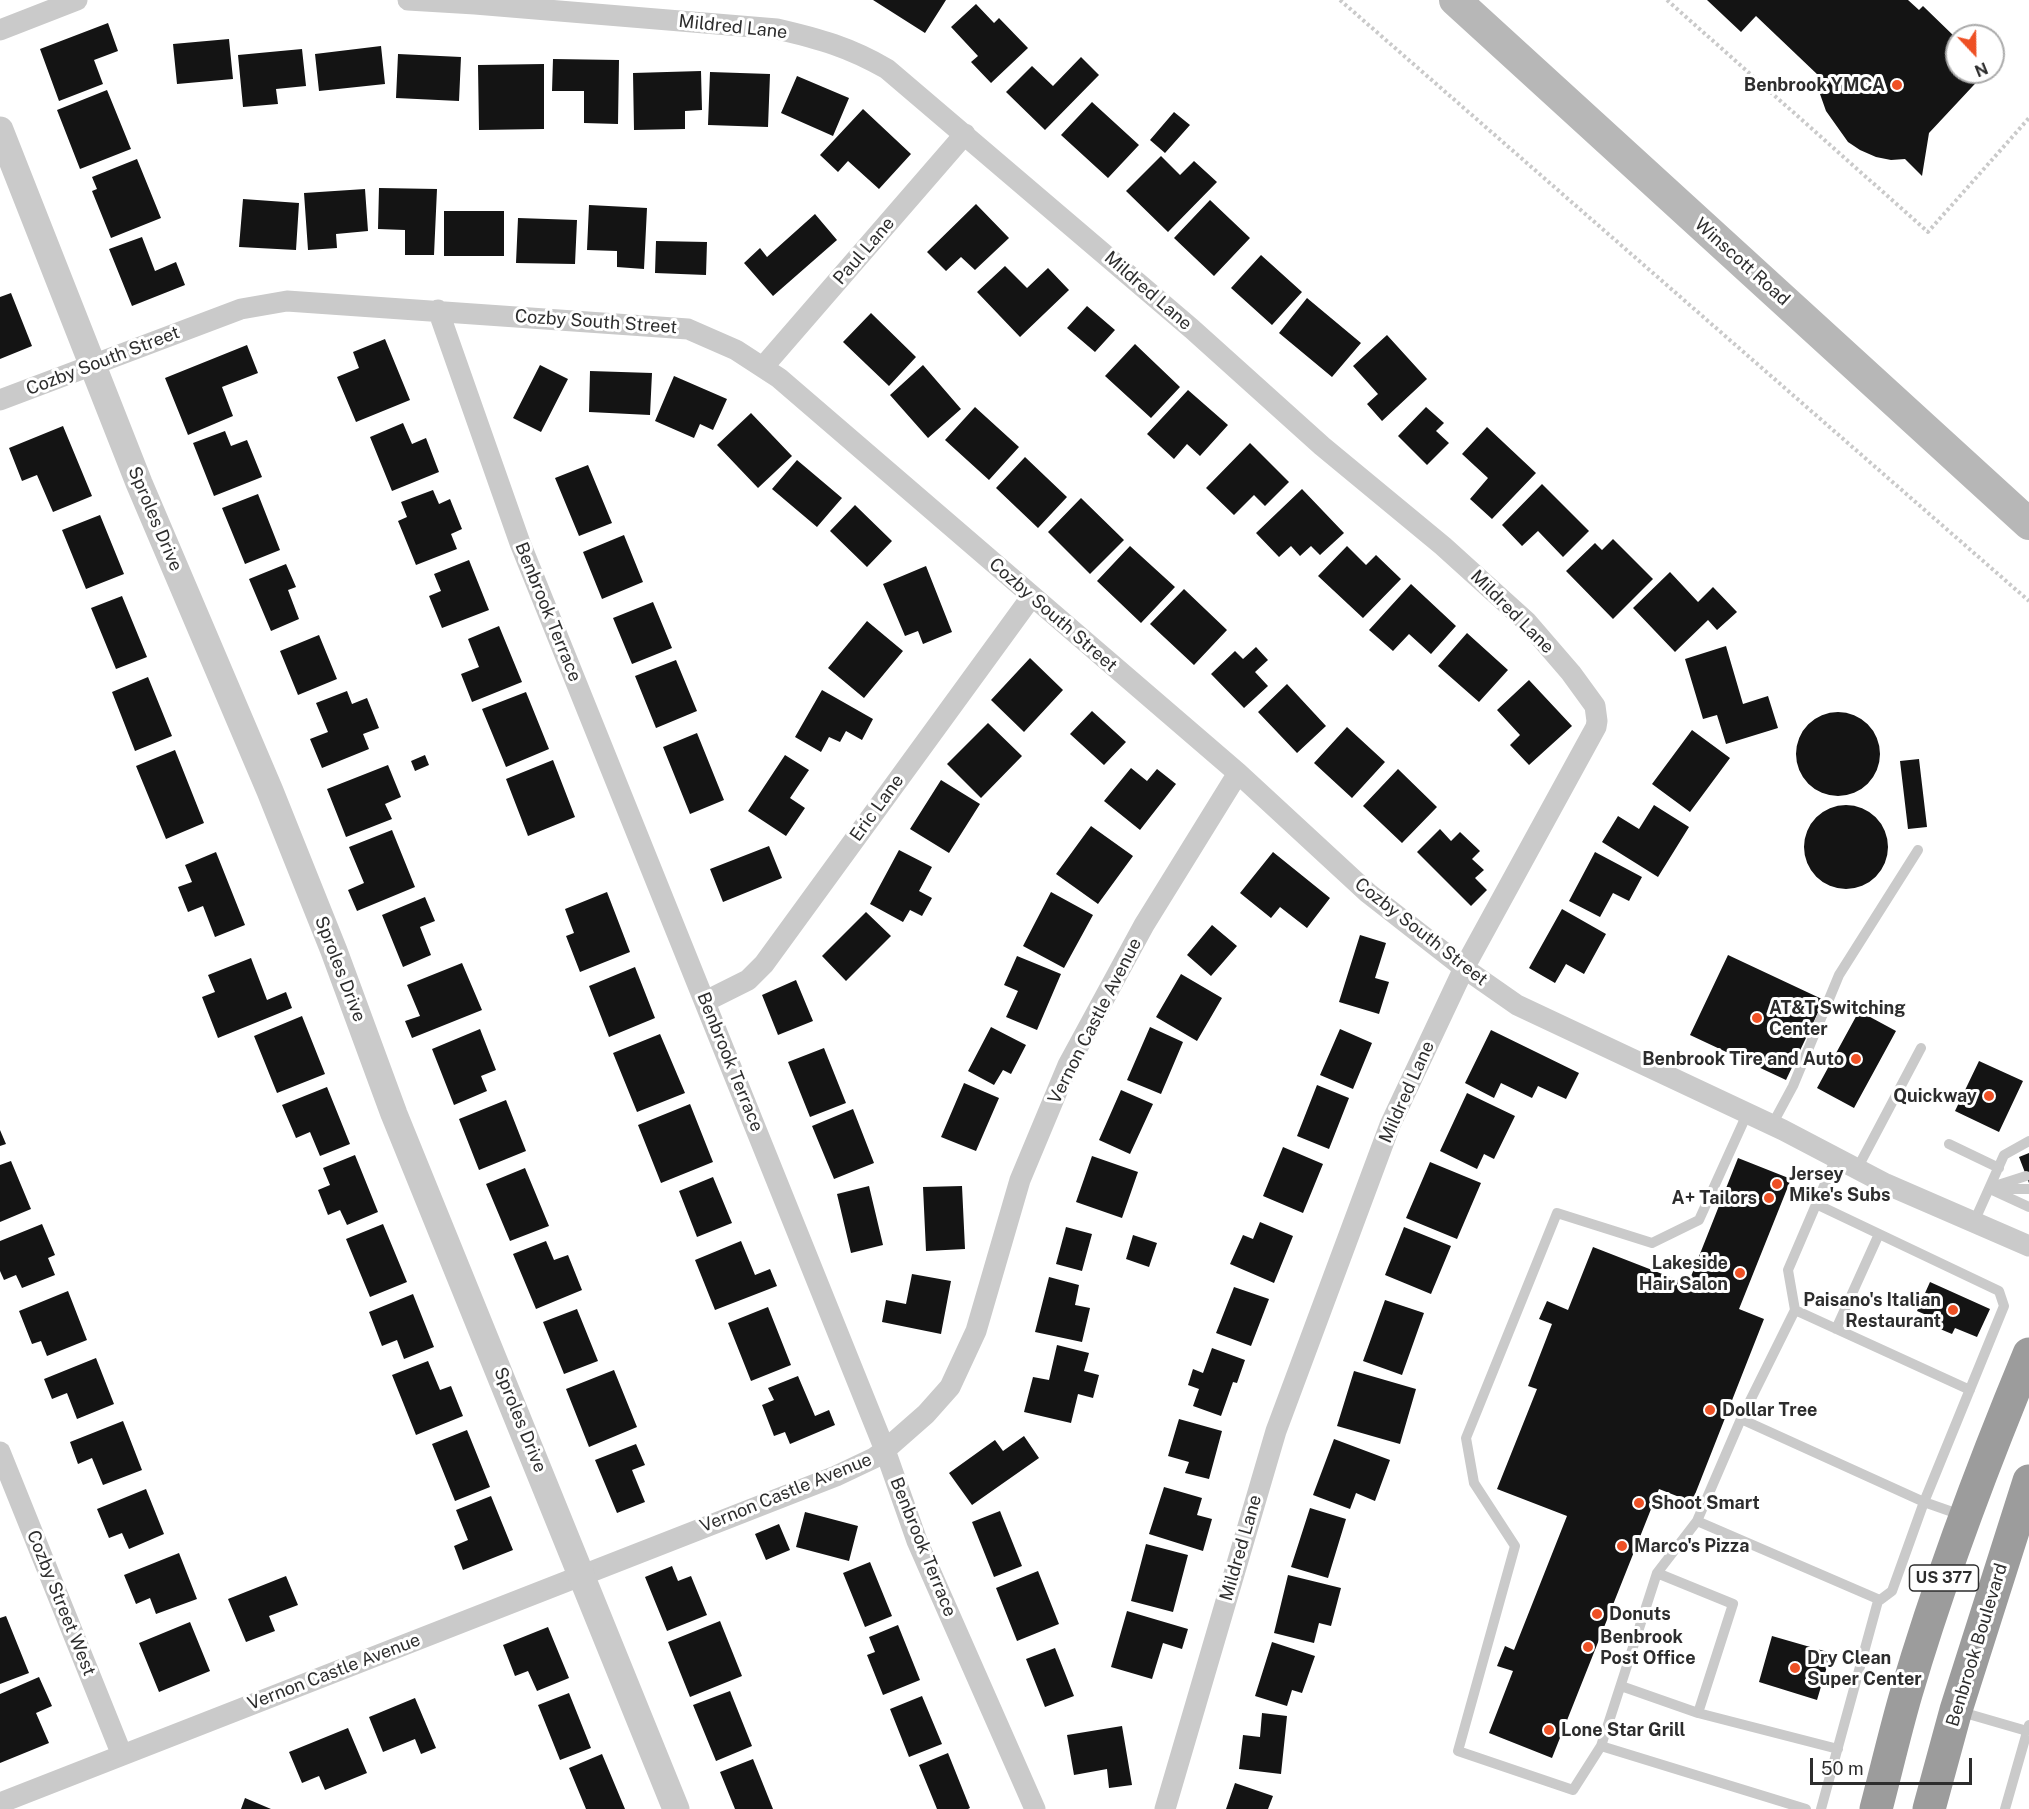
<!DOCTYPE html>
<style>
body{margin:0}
#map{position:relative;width:2029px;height:1809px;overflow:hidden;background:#fff;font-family:"Public Sans",sans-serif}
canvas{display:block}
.north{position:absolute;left:1945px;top:24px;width:60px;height:60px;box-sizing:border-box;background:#fff;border:2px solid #ababab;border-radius:50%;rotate:158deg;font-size:16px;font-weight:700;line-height:24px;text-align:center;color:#2d2d2d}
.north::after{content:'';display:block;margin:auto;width:21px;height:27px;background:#ee5024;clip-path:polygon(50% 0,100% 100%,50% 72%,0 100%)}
.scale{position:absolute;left:1810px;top:1758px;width:162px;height:27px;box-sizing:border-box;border:3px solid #2d2d2d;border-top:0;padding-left:8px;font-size:18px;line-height:21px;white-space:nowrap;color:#2d2d2d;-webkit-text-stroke:4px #fff;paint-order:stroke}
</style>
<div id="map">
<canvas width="2029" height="1809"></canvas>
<div class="north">N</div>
<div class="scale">50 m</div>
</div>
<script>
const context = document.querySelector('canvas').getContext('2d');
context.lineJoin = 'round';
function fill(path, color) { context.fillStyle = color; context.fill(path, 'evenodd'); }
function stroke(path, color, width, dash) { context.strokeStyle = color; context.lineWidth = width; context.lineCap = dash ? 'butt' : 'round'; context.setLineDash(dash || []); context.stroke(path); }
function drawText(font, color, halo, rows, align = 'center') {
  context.font = font + ' "Public Sans",sans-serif'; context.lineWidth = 6; context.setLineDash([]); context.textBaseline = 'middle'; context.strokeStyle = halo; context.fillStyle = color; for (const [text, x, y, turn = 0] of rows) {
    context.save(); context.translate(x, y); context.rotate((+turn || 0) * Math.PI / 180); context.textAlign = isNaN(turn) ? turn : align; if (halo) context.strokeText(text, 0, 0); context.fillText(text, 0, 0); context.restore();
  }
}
const building = new Path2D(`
 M873,0H946L925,33Z
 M1707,0H1908L1919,10L1923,6L1957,39V72H1986L1929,133L1922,176L1905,159L1891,160L1876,157L1860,150L1848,142L1826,111L1820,94L1819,76L1756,16L1741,32Z
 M976,4L994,23L999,18L1028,48L991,83L971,62L978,56L951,27Z
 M108,23L118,51L94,60L103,84L59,101L40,49Z
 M229,39L233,79L177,84L173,44Z
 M381,46L385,84L319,91L315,54Z
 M302,49L306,86L276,89L278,104L243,107L238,55Z
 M398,54L461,57L459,101L396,98Z
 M1081,57L1099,75L1045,130L1006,92L1032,66L1053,86Z
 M553,59L619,60L618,124L584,123V91H552Z
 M544,64V129L479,130L478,65Z
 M701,71L702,110L685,111V129L634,130L633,73Z
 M710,72L770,74L768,127L708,125Z
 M797,76L849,98L833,136L781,113Z
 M107,90L131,149L80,169L57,110Z
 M1092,102L1139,145L1108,178L1061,135Z
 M863,109L911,154L879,189L848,161L838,172L820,155Z
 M1174,112L1190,125L1165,153L1150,140Z
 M1161,156L1180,175L1194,161L1217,182L1168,232L1126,191Z
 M137,159L161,218L111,238L92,191L97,189L92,177Z
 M379,188L437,189L434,255H405V230L378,229Z
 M365,189L368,231L336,234L337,248L308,250L304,193Z
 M243,199L299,203L296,250L239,247Z
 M1210,200L1250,238L1214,276L1174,238Z
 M976,204L1009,238L975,270L961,257L946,271L927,252Z
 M589,205L647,208L644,269L617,267V251L587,250Z
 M444,211H504V256H444Z
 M815,214L837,240L773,296L744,263L760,248L767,257Z
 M518,218L577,220L575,264L516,263Z
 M142,237L155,271L176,262L185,285L132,306L109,249Z
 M656,241L707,242L706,275L655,273Z
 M1261,255L1302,292L1272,325L1231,288Z
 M1005,266L1027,288L1048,268L1069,290L1020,337L977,292Z
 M11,293L32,346L0,359V297Z
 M1307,298L1361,343L1332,377L1279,333Z
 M1087,306L1115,330L1095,352L1067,328Z
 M871,313L916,357L889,386L843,342Z
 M1387,335L1427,379L1382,421L1367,404L1378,394L1353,366Z
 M385,339L410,400L356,422L337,377L359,368L353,352Z
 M1135,344L1180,387L1151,418L1105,376Z
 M247,345L258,373L222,387L233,416L188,435L165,378Z
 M540,365L568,379L541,432L513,418Z
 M923,365L961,409L928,438L890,395Z
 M590,371L652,373L650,415L589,412Z
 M674,376L727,399L713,430L700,424L694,438L655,421Z
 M1188,390L1228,425L1200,456L1187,444L1174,459L1147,434Z
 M975,407L1019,447L989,480L945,440Z
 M1426,407L1444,423L1436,431L1449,443L1427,465L1398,436Z
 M751,413L792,456L758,488L717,445Z
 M403,423L412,444L426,438L439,472L392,491L370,437Z
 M63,426L92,496L53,512L37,475L22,481L9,448Z
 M1487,427L1536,473L1492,519L1470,499L1488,478L1462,454Z
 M225,431L231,446L247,440L262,477L214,496L193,443Z
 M1250,443L1289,482L1265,506L1254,495L1234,515L1206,488Z
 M1025,457L1067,497L1038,528L996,488Z
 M797,460L842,498L817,527L772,489Z
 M588,465L612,523L579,536L555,478Z
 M1542,484L1589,531L1563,557L1538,531L1522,546L1502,525Z
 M1302,489L1344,533L1320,555L1311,546L1300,556L1291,546L1279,557L1256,533Z
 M433,490L439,504L450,499L462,529L451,534L457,549L416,565L398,521L407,517L401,502Z
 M258,494L280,550L245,564L222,508Z
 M1081,498L1124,540L1090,574L1048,532Z
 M855,505L892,541L867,567L830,531Z
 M100,515L124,574L86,589L62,530Z
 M624,535L643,582L602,599L583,552Z
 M1613,539L1653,579L1613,619L1566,571L1595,543L1602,550Z
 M1130,546L1175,587L1141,623L1097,581Z
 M1347,546L1366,565L1376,555L1401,579L1363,618L1318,576Z
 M469,560L489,610L442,628L429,596L441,591L434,574Z
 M286,564L296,587L288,590L299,619L271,631L249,579Z
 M926,566L952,632L923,644L918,631L905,636L883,584Z
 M1670,572L1698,602L1713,587L1737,612L1717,630L1708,620L1675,652L1633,608Z
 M1411,584L1456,626L1431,654L1409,634L1393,651L1369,630Z
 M1184,589L1227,630L1194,665L1150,624Z
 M122,596L147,657L116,669L91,608Z
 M653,602L672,648L632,664L613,618Z
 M867,621L903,651L864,698L828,668Z
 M499,626L522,682L472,702L461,674L479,667L468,639Z
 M1467,633L1508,670L1479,702L1438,666Z
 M319,635L337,679L298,695L280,651Z
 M1726,646L1743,704L1768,696L1778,728L1726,744L1717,715L1703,719L1685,659Z
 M1256,647L1268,660L1255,672L1268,686L1244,708L1211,674L1235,651L1243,659Z
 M1030,658L1063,690L1024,732L991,700Z
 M676,660L697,711L656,728L635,676Z
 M148,677L172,736L135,751L112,692Z
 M1529,680L1572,726L1529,765L1510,745L1520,735L1497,710Z
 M1287,684L1326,726L1297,753L1258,712Z
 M822,690L873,719L862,740L846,731L840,742L829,737L821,752L795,737Z
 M347,691L352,704L367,698L379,728L363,734L369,749L322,768L310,739L328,732L316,703Z
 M526,692L549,749L506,767L482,709Z
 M1092,711L1126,742L1104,765L1070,734Z
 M1796 754a42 42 0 1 1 84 0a42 42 0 1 1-84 0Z
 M988,723L1022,756L981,798L947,764Z
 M1347,727L1385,762L1352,798L1314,763Z
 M1692,730L1730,758L1690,812L1652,784Z
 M697,733L724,800L690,814L663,747Z
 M175,750L204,823L166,839L136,766Z
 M425,755L429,765L415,771L411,761Z
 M785,755L809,770L790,798L805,808L786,836L748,811Z
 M1919,759L1927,827L1908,829L1900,761Z
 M553,760L575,817L528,836L506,779Z
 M388,765L401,797L385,804L392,819L346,837L327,789Z
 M1131,768L1147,781L1157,769L1176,784L1140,830L1104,801Z
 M1398,769L1437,807L1402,843L1363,806Z
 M941,780L980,804L949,853L910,829Z
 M1654,805L1689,827L1658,877L1602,842L1618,816L1639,829Z
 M1804 847a42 42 0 1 1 84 0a42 42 0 1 1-84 0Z
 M1091,826L1133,856L1098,904L1056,874Z
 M1440,829L1451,841L1460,832L1480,851L1472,859L1484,870L1475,878L1487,890L1471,906L1417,852Z
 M392,830L415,887L357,911L348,890L364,883L349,847Z
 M769,846L782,878L723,902L710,869Z
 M899,850L932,867L919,891L932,898L922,916L910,910L903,922L870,904Z
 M216,852L245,925L215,937L203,906L188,912L178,887L192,882L185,865Z
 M1273,852L1330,898L1307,928L1280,907L1271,918L1240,893Z
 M1595,852L1642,877L1629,901L1613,893L1600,917L1569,901Z
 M607,892L630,952L580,972L566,936L574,933L565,909Z
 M1051,892L1093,915L1064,968L1023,946Z
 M425,897L435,921L420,927L431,955L403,967L382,915Z
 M1562,909L1606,934L1584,974L1566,964L1555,983L1529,968Z
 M866,912L891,936L846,981L822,956Z
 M1212,925L1237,946L1211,976L1187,955Z
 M1360,935L1386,943L1375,978L1389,982L1379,1014L1339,1002Z
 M1728,955L1824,1000L1786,1080L1690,1035Z
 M1017,956L1061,974L1037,1030L1006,1017L1018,991L1004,985Z
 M251,958L267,1000L286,992L292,1008L218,1038L202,997L215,992L208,975Z
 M462,963L482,1010L412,1038L405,1021L420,1016L407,985Z
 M635,967L655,1018L609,1037L589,986Z
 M1181,974L1222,998L1197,1041L1156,1017Z
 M796,980L813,1021L778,1035L762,995Z
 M1859,1011L1896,1031L1854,1108L1817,1088Z
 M302,1016L325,1074L277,1093L254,1036Z
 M991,1027L1026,1045L1011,1074L1003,1070L994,1085L968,1071Z
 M1150,1027L1183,1042L1161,1094L1127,1080Z
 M480,1029L496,1070L481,1076L487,1091L454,1105L432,1049Z
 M1340,1029L1372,1043L1353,1089L1320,1075Z
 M1491,1030L1579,1073L1566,1099L1538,1086L1532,1098L1501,1083L1494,1098L1465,1083Z
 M660,1034L685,1093L637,1112L613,1053Z
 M824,1048L846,1103L810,1117L788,1062Z
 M1979,1061L2023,1081L1999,1132L1955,1111Z
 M964,1083L999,1098L976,1151L941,1137Z
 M1317,1085L1349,1098L1329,1149L1297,1136Z
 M327,1087L350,1144L320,1156L310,1132L296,1138L282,1105Z
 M1121,1090L1153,1104L1130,1154L1099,1140Z
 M1467,1093L1515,1116L1494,1159L1484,1154L1477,1169L1440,1151Z
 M506,1100L526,1151L479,1170L459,1119Z
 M690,1104L713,1162L661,1183L638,1125Z
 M853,1109L874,1163L834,1179L812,1126Z
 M0,1130L6,1144L0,1146Z
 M1283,1147L1323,1164L1303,1213L1263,1196Z
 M2029,1153V1183L2019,1157Z
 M355,1155L378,1212L347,1225L340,1210L328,1215L318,1190L330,1185L323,1168Z
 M1092,1156L1138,1172L1122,1218L1076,1202Z
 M1738,1158L1791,1179L1739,1309L1764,1319L1692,1502L1659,1489L1552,1758L1489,1733L1513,1671L1497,1666L1505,1646L1514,1650L1567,1516L1497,1489L1537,1389L1528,1386L1552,1324L1539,1319L1547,1301L1568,1310L1593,1247L1688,1284Z
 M11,1161L31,1209L0,1222V1165Z
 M1430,1162L1481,1183L1457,1239L1406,1218Z
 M525,1168L549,1226L510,1241L486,1184Z
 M713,1177L732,1223L697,1237L679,1191Z
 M869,1186L883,1245L851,1253L837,1194Z
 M962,1186L965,1249L926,1251L923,1187Z
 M1260,1222L1293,1236L1274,1283L1230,1264L1243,1235L1253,1239Z
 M42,1224L55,1255L48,1258L55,1275L22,1288L16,1275L4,1280L0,1271V1241Z
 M383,1224L407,1282L370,1297L346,1239Z
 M1066,1227L1092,1234L1082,1271L1056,1264Z
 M1404,1227L1451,1246L1431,1294L1385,1275Z
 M1133,1235L1157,1243L1149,1267L1126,1259Z
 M546,1241L554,1260L568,1255L582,1290L536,1309L513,1254Z
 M741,1241L755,1275L770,1269L777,1286L715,1310L695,1260Z
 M912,1274L951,1281L941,1334L882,1322L886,1300L906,1304Z
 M1049,1277L1079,1285L1075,1305L1090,1308L1082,1342L1035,1332Z
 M1930,1282L1990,1309L1977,1337L1955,1328L1952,1334L1933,1326L1936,1319L1917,1311Z
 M1234,1287L1269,1299L1251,1346L1216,1333Z
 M68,1291L87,1340L47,1356L41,1341L32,1344L19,1311Z
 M413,1294L434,1347L404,1359L397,1340L382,1346L369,1312Z
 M1385,1300L1424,1313L1402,1375L1363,1361Z
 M768,1307L791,1365L751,1381L728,1323Z
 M577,1309L598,1361L564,1374L543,1322Z
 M1057,1345L1089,1353L1084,1371L1099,1375L1093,1398L1078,1394L1071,1423L1024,1412L1033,1377L1049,1380Z
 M1212,1348L1245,1360L1237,1383L1233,1382L1221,1416L1193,1406L1199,1389L1188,1385L1193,1369L1203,1373Z
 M96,1358L114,1404L77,1419L67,1393L52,1399L44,1379Z
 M428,1361L440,1390L451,1386L463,1416L416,1435L392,1375Z
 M614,1370L637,1427L589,1447L566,1389Z
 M1354,1371L1416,1389L1400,1444L1337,1426Z
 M798,1376L815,1416L829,1410L835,1425L790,1444L785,1432L774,1436L762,1405L774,1400L768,1388Z
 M1179,1419L1222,1431L1209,1479L1185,1473L1189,1462L1168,1456Z
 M123,1421L142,1470L103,1485L92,1458L78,1464L70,1442Z
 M467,1430L490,1487L455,1501L432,1444Z
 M1024,1436L1039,1458L972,1505L949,1473L995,1440L1003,1451Z
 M1334,1439L1390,1460L1375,1501L1356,1493L1350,1509L1313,1495Z
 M636,1444L645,1465L632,1470L645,1502L617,1513L595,1460Z
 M1164,1487L1202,1498L1197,1515L1212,1519L1203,1551L1149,1534Z
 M146,1489L164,1534L129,1549L122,1533L109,1538L97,1509Z
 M491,1496L513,1550L463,1570L454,1546L468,1540L456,1510Z
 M1310,1508L1346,1519L1328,1578L1291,1567Z
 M1000,1511L1022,1566L994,1577L972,1522Z
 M805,1512L858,1526L849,1561L796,1547Z
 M779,1524L790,1550L766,1560L755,1534Z
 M1146,1544L1188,1555L1173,1612L1131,1601Z
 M179,1553L197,1599L156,1614L150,1598L136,1604L124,1575Z
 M870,1562L892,1616L865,1627L843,1573Z
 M672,1566L678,1581L691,1576L707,1615L667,1631L645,1577Z
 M1038,1571L1059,1624L1017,1641L996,1588Z
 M1288,1575L1341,1588L1331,1626L1319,1623L1314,1643L1274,1633Z
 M286,1576L298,1605L269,1616L275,1631L246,1642L228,1599Z
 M1127,1611L1188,1629L1182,1649L1163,1643L1152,1679L1111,1667Z
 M6,1616L29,1673L0,1684V1618Z
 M720,1621L742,1676L690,1697L668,1642Z
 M190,1622L210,1671L159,1692L139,1643Z
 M898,1625L920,1680L883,1695L867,1655L875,1652L869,1637Z
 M548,1627L569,1678L537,1691L528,1671L515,1676L503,1645Z
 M1772,1636L1831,1653L1817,1700L1759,1682Z
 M1272,1642L1315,1656L1302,1693L1292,1690L1287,1706L1255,1696Z
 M1055,1648L1074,1696L1045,1707L1026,1659Z
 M39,1677L52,1706L36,1713L49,1743L0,1763V1694Z
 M730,1691L752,1746L716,1761L693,1705Z
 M569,1693L591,1748L560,1760L538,1705Z
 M922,1696L942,1744L909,1757L890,1709Z
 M415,1698L436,1748L421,1754L415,1739L383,1752L369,1717Z
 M1262,1713L1287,1716L1281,1774L1239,1769L1243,1735L1260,1737Z
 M1122,1726L1132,1785L1109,1788L1107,1769L1074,1775L1067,1735Z
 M348,1728L367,1773L325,1790L319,1776L302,1783L289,1752Z
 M948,1753L970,1808L968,1809H937L919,1765Z
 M602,1754L625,1809H586L569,1768Z
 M753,1759L773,1809H735L720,1772Z
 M1235,1783L1273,1796L1268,1809H1226Z
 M245,1798L271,1809H241Z`);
const path = new Path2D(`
 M1340,0L2029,601
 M1667,0L1928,232L2029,118`);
const service = new Path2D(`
 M1772,1125L1793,1086L1839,975L1918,850
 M1949,1144L1999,1168
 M1836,1158L1788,1270L1795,1310L1741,1419L1924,1502L1961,1515
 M1857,1169L1921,1048
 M1998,1185L2026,1176
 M1990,1189L2029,1207
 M1993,1189H2029
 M1974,1222L2004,1155L2029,1141
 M1795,1310L1970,1390
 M1836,1329L1879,1234
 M1741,1419L1697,1521L1657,1573L1601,1746L1806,1809
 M1697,1521L1880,1600L1892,1591L1924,1502L2004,1306L1999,1291L1816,1204
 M1657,1573L1733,1604L1698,1713
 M1621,1686L1698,1713L1838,1749
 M1958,1711L2027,1731
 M1601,1746L1573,1790L1458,1751L1515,1546L1474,1483L1466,1438L1557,1213L1652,1243L1699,1220L1747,1114
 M1821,1809L1878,1601
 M2005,1809L2029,1725`);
const minor = new Path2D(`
 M408,0L475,4L777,29C820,39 849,47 887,69L1192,329L1322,446L1443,546L1527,622L1571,673L1595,706L1597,721L1596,727L1464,968L1390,1125L1276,1431L1165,1809
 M0,30L77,0
 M438,310L520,543L885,1450L917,1541L1035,1809
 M763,367L965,134
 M0,400L241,309L287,301L688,329L736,350L779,378L1238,773L1368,893L1464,968L1517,1005L1783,1130L1886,1184L2029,1246
 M706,1001L748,980L764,964L1032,596
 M0,1452L122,1755
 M0,1803L836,1476L874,1458L885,1450L926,1414L950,1387L976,1331L1020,1180L1068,1065L1144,925L1238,773`);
const tertiary = new Path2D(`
 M0,130L139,483L270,791L334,951L394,1114L676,1809`);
const secondary = new Path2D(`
 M1455,0L2029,524`);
const trunk = new Path2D(`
 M1876,1809C1886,1771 1895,1732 1906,1694C1940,1578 1983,1465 2029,1354
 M1929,1809L1956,1710L2029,1481`);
const markers = [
 [1897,85,6,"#ee5024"],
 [1757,1018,6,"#ee5024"],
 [1856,1059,6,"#ee5024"],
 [1989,1096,6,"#ee5024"],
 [1777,1184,6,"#ee5024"],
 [1769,1198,6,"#ee5024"],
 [1740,1273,6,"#ee5024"],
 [1953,1310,6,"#ee5024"],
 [1710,1410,6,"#ee5024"],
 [1639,1503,6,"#ee5024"],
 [1622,1546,6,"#ee5024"],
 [1597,1614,6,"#ee5024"],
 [1588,1647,6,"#ee5024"],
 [1795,1668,6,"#ee5024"],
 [1549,1730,6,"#ee5024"]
];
const shields = [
 [1944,1578,69]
];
const shieldNames = [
 ["US 377",1944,1578]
];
const streetNames = [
 ["Mildred Lane",733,27,6],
 ["Paul Lane",864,251,-49],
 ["Winscott Road",1742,262,42],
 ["Mildred Lane",1148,291,41],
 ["Cozby South Street",596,322,4],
 ["Cozby South Street",103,361,-21],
 ["Sproles Drive",155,519,67],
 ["Benbrook Terrace",548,612,68],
 ["Mildred Lane",1512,612,45],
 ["Cozby South Street",1053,615,41],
 ["Eric Lane",877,808,-54],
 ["Cozby South Street",1421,932,38],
 ["Sproles Drive",340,969,69],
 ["Vernon Castle Avenue",1095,1021,-63],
 ["Benbrook Terrace",730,1062,68],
 ["Mildred Lane",1407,1092,-66],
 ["Sproles Drive",520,1420,68],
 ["Vernon Castle Avenue",786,1493,-22],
 ["Benbrook Terrace",923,1547,68],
 ["Mildred Lane",1241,1548,-74],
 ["Cozby Street West",61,1603,68],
 ["Benbrook Boulevard",1977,1645,-73],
 ["Vernon Castle Avenue",334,1672,-21]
];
const poiNames = [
 ["Benbrook YMCA",1885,85,"right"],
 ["AT&T Switching",1769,1008],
 ["Center",1769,1029],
 ["Benbrook Tire and Auto",1844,1059,"right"],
 ["Quickway",1977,1096,"right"],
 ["Jersey",1789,1174],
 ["Mike's Subs",1789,1195],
 ["A+ Tailors",1757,1198,"right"],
 ["Lakeside",1728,1263,"right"],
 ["Hair Salon",1728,1284,"right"],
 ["Paisano's Italian",1941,1300,"right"],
 ["Restaurant",1941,1321,"right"],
 ["Dollar Tree",1722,1410],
 ["Shoot Smart",1651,1503],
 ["Marco's Pizza",1634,1546],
 ["Donuts",1609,1614],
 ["Benbrook",1600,1637],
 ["Post Office",1600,1658],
 ["Dry Clean",1807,1658],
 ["Super Center",1807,1679],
 ["Lone Star Grill",1561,1730]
];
fill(building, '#141414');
stroke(path, '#cacaca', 4, [3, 3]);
stroke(service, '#cacaca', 10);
stroke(minor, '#cacaca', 21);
stroke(tertiary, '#cacaca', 27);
stroke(secondary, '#b7b7b7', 32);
stroke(trunk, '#9c9c9c', 33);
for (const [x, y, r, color] of markers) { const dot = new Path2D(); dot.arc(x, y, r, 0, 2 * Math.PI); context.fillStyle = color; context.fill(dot); stroke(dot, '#fff', 2); }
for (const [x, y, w] of shields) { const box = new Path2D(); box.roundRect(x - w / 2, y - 13, w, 26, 4.5); context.fillStyle = '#fff'; context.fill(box); stroke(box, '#2d2d2d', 1.5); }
drawText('bold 16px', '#2d2d2d', null, shieldNames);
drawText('18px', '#2d2d2d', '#fff', streetNames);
drawText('bold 18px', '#2d2d2d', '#fff', poiNames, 'left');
</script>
